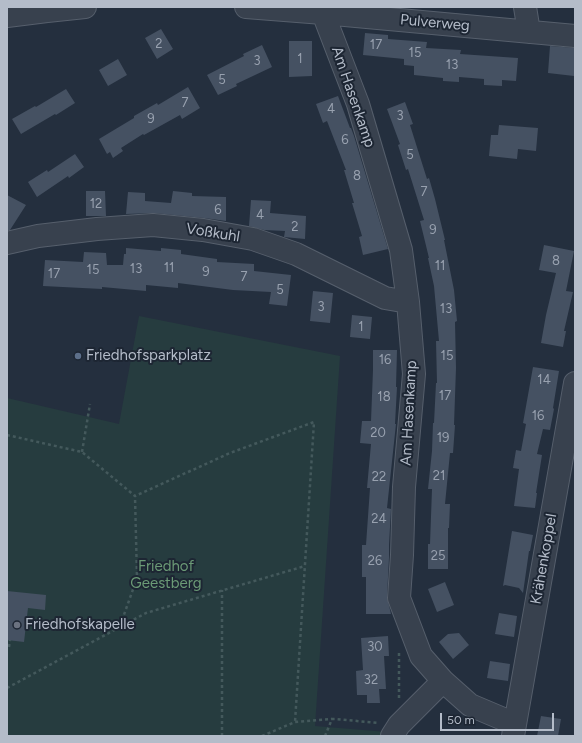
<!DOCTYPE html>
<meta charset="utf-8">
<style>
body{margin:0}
#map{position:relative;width:582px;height:743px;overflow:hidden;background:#242f3e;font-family:Figtree,sans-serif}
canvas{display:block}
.frame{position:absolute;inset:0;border:8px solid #b4bcc9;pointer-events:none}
.scale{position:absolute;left:440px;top:713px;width:114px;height:18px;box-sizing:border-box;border:2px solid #b4bcc9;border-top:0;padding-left:5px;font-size:12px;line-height:14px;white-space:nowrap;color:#b4bcc9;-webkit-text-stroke:3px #1d2633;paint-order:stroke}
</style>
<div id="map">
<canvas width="582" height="743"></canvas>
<div class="frame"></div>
<div class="scale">50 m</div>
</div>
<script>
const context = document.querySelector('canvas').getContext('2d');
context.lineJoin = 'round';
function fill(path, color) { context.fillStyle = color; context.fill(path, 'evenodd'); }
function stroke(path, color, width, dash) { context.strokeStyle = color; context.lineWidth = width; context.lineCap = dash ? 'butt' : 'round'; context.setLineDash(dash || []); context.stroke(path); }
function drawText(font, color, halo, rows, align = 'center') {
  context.font = font + ' Figtree,sans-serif'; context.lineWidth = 4; context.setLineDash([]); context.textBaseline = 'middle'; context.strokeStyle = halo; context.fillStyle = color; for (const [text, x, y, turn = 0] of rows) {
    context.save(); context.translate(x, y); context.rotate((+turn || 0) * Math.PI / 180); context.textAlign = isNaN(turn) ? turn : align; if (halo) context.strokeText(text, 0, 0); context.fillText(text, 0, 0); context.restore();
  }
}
const green = new Path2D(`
 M139,316L340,356L315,726L387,732L384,736H7V398L119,424Z`);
const building = new Path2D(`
 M161,29L173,49L157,59L145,38Z
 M365,33L388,35V39L427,42L426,48L461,50L460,54L518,58L516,81L502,80V86L484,85V79L459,77V82L443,81V78L414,75V66L404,65V59L363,55Z
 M289,41H312V76L289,77Z
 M262,45L272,67L236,84L237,86L218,95L207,75L244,56L243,54Z
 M550,46L575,48L574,76L548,73Z
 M118,59L127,75L108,86L99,70Z
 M188,87L200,108L182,119L180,115L144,135L143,134L121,148L123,151L113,158L110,152L107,154L99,139L134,118V116L157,103L158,105Z
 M66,89L75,103L56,115L55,114L21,134L12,119L35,106L36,107Z
 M338,96L350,128H351L354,136L388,249L363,255L359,237L362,236L352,203H354L344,170H346L327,121L323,123L316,104Z
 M405,102L413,124L410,125L427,179L429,178L435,199L445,240H444L454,290L457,321L455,322L456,368L454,425H455L453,453H450L445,504H450L449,528H448V569H428V544H430L432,489H428L432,451L433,423H434L436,383H437L436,341H439L434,286L428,258H429L420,221L424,220L408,169L406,170L398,145L400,144L387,109Z
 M499,125L538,128L536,151L518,149L517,159L489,156L491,135H498Z
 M75,154L84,167L69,178L68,176L37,197L28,182L47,170L48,172Z
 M86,191H105L106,216H86Z
 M173,191L192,193V196L226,197V221L204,218L154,213L126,214L128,192L145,193V201L171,203Z
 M7,195L26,205L10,230H7Z
 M251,200L271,201L270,213L306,216L305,239L284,237L285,231L264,230L249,226Z
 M544,245L574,251L566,291L573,292L564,331H566L563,347L541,343L546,315L556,273L539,270Z
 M126,248L161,251V248L181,250V254L217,259V262L254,264V271L291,275L287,306L269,304L271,292L233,290L178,283V288L146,285V291L102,287V289L43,286L45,260L83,262L84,252L106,253L107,265H123L124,254H126Z
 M313,291L333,293L330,323L310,321Z
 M352,315L372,317L370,339L350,337Z
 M373,350H397L396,387H397L395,424H396L387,508L391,509L389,545V558L387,597L391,614H366V577H362V545H366L370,488H367L371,444L360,443L362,421H371L373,370Z
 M533,367L559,371L553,408L554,409L550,430L543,429L537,454L542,455L536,493H537L535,508L514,506L519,469L513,468L516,450L521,451L526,424L523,423Z
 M512,531L533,535L530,551H529L523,593L519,588L505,585L503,586Z
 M445,582L454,605L437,612L428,589Z
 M7,591L46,595L45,610L28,608L24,642L7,640Z
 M499,613L517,616L514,637L495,634Z
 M459,633L469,645L453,659L439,642L448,634Z
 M388,636L389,656H384L386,689H379L380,703H367V695H357L356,671L363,670L361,638Z
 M490,661L510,664L508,681L487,678Z
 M541,716L561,719L558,736H537Z`);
const path = new Path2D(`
 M7,435L82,452L135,496L230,453L314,422L295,722
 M82,452L90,404
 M120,626L137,578L135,496
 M9,647L10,640
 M399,653V698
 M7,688L146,613L305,566
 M222,736V590
 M262,736L295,722L332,719
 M325,736L332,719H335L379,723`);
const minor = new Path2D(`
 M246,7L323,13L575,36
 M525,7L529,32
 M323,13L358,104L401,250L408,302L414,374L404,487L402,555L399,598L421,656L443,681L470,705L515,724
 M7,16L47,11L85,7
 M7,243L38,236L97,229L153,225L203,230L253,239L296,254L385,298L408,302
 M392,736L399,725L443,681
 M513,736L575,383`);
const markers = [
 [78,356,4,"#5c6f8a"],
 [17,625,4,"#6b7280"]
];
const numberNames = [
 ["2",159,44],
 ["17",376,45],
 ["15",415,53],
 ["1",300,59],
 ["3",257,61],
 ["13",452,65],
 ["5",222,80],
 ["7",185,103],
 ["4",331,109],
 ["3",400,116],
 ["9",151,119],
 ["6",345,140],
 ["5",410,155],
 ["8",357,176],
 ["7",424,192],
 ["12",96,204],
 ["6",218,210],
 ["4",260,215],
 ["2",295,227],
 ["9",433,230],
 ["8",556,261],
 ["11",440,266],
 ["11",169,268],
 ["13",136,269],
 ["15",93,270],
 ["9",206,272],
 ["17",54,274],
 ["7",244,277],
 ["5",280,290],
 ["3",321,307],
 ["13",446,309],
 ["1",361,327],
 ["15",447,356],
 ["16",385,360],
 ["14",544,380],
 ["17",445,396],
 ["18",384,397],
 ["16",538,416],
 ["20",378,433],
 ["19",443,438],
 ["21",439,476],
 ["22",379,477],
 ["24",379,519],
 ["25",438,556],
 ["26",375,561],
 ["30",375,647],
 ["32",371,680]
];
const streetNames = [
 ["Pulverweg",435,23,5],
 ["Am Hasenkamp",353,97,71],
 ["Voßkuhl",213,233,9],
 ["Am Hasenkamp",409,413,-87],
 ["Krähenkoppel",544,559,-80]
];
const poiNames = [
 ["Friedhofsparkplatz",86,356],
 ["Friedhofskapelle",25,625]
];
const parkNames = [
 ["Friedhof",166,567],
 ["Geestberg",166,584]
];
fill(green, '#263c3f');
fill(building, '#455162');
stroke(minor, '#565f6c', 24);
stroke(path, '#44595c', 2.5, [3, 3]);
stroke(minor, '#38414e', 22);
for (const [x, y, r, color] of markers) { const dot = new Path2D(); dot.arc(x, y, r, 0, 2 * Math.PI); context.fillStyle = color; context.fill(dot); stroke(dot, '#1d2633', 1.5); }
drawText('13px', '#98a1af', null, numberNames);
drawText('15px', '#b4bcc9', '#1d2633', streetNames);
drawText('15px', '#b4bcc9', '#1d2633', poiNames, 'left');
drawText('15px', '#6b9a76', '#1d2633', parkNames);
</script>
